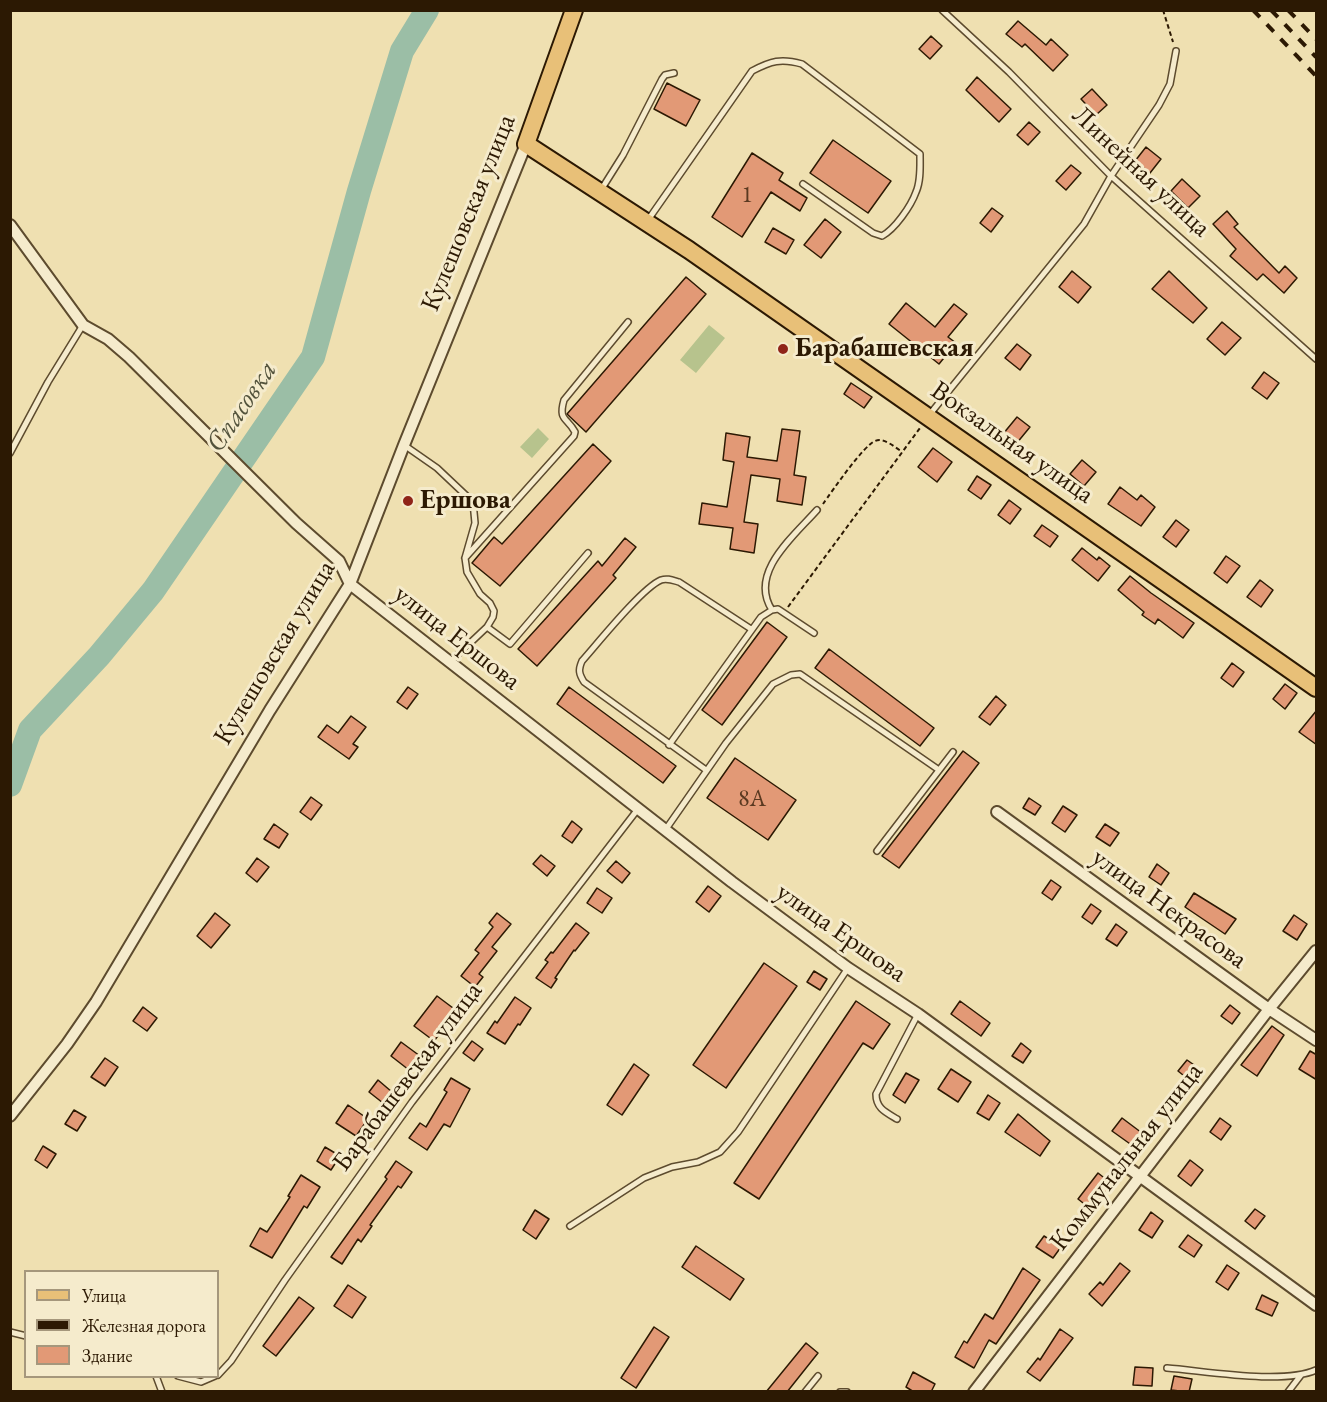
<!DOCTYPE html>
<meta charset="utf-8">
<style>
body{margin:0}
#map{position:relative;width:1327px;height:1402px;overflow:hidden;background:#efe0b1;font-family:"EB Garamond",serif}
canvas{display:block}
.frame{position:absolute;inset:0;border:12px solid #2c1903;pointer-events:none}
.legend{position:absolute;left:24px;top:1270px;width:195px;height:108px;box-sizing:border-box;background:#f5ebcc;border:2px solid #a5977c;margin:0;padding:8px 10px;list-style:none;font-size:18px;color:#2c1903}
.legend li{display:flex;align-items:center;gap:12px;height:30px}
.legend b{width:30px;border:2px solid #a5977c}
</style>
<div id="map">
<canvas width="1327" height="1402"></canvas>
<div class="frame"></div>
<ul class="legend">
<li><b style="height:8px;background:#e8c078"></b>Улица</li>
<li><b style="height:8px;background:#2c1903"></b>Железная дорога</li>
<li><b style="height:16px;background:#e29976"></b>Здание</li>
</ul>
</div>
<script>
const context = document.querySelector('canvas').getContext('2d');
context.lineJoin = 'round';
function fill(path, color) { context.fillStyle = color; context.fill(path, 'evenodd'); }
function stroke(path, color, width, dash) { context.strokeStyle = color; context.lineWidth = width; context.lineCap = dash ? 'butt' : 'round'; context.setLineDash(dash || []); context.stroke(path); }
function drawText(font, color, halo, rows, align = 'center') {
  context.font = font + ' "EB Garamond",serif'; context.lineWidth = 6; context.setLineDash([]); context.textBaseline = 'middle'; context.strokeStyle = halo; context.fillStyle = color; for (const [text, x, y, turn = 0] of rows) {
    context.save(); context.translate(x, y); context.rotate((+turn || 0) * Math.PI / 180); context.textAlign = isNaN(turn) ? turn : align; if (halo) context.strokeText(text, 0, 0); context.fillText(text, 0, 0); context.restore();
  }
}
const green = new Path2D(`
 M709,325L725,338L696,373L680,360Z
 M538,428L549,439L532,458L520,447Z`);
const river = new Path2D(`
 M10,785L30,730L99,656L153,591L313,357L359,191L402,51L427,10`);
const building = new Path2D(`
 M1018,21L1046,45L1051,39L1068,55L1053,71L1025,44L1022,47L1006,34Z
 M931,36L942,46L930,59L919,49Z
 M977,77L1011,109L999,122L966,90Z
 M667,83L700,100L686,126L654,109Z
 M1092,89L1107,105L1096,115L1081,99Z
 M1029,122L1040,132L1028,145L1017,135Z
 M833,140L891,181L868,213L810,173Z
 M1146,147L1161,159L1150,173L1135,161Z
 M752,153L783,173L779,180L807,198L800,211L771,192L742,237L712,217Z
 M1071,165L1081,173L1066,190L1056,181Z
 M1182,179L1200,196L1188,208L1171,191Z
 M992,208L1003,216L991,232L980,223Z
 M1227,211L1238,224L1234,227L1279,273L1285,266L1297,278L1284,293L1263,274L1257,280L1230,256L1236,249L1213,224Z
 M825,219L841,232L821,258L804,245Z
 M773,228L794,240L786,254L765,242Z
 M1072,271L1091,287L1078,303L1059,287Z
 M1169,271L1207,308L1193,323L1152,289Z
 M686,277L706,294L586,432L567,414Z
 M906,303L935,327L954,304L967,314L948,337L956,343L939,364L889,324Z
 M1222,322L1241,338L1225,355L1207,339Z
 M1017,344L1031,355L1020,370L1005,358Z
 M1264,372L1279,383L1267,399L1252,388Z
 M851,383L872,397L864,408L844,394Z
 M1017,417L1030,427L1016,444L1003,434Z
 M782,429L800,431L794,475L806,477L802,505L777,501L780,479L751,475L744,522L758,524L754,553L730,549L733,528L699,524L702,503L727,507L734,462L723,460L726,433L750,437L747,457L777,461Z
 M593,444L611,461L500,586L472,563L494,537L502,544Z
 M933,448L952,462L937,482L918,467Z
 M1082,460L1096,472L1084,486L1070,474Z
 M977,476L991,485L981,499L968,490Z
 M1120,487L1137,500L1141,495L1155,507L1141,526L1108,504Z
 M1009,500L1021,509L1010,524L998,515Z
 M1176,520L1189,530L1176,547L1163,537Z
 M1042,525L1058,536L1050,547L1034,536Z
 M625,538L636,547L613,575L616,578L537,666L518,649L598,561L602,566Z
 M1082,548L1097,560L1099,557L1110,566L1098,581L1072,560Z
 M1226,556L1240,566L1227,583L1214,573Z
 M1130,576L1151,593L1194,623L1183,638L1158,619L1155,624L1142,615L1144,612L1118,590Z
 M1260,580L1273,590L1261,607L1247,597Z
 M767,622L787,637L722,725L702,710Z
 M829,649L934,728L920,746L815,668Z
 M1232,663L1244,672L1233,687L1221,678Z
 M1285,684L1297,693L1285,709L1273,699Z
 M408,687L418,694L407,709L397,702Z
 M569,687L676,766L663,783L557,704Z
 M996,696L1006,705L990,725L979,717Z
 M1317,710V745L1299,732Z
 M351,716L366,727L353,744L358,747L349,759L318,737L327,725L338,733Z
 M963,751L979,763L899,868L882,856Z
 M735,758L796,800L768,840L707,798Z
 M311,797L322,805L311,820L300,812Z
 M1029,798L1041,806L1035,815L1023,808Z
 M1063,806L1077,815L1065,832L1052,823Z
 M572,821L582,829L572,843L562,836Z
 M274,824L288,834L279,848L264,839Z
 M1105,824L1119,833L1110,846L1096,837Z
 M541,855L555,866L547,876L533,864Z
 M257,858L269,867L257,882L246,873Z
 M616,861L630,873L622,883L607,871Z
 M1157,864L1169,873L1161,885L1149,877Z
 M1051,880L1061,887L1052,900L1042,893Z
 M708,886L721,896L709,912L696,902Z
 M597,888L612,898L602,913L587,903Z
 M1194,893L1236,919L1225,934L1185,907Z
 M1091,904L1101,911L1092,924L1082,917Z
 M215,913L230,925L211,948L197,936Z
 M497,913L511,924L492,947L497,951L479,974L483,977L475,987L461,976L479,953L475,950L493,927L489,923Z
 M1294,915L1307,924L1297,940L1283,931Z
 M576,923L589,933L575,951L574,950L555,978L557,979L551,988L536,978L548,962L545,960L551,952L553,953Z
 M1116,924L1127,932L1117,946L1106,939Z
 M764,963L797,986L726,1088L693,1065Z
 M814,971L827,979L820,990L807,982Z
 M437,996L457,1011L434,1041L414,1026Z
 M515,997L531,1008L520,1025L518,1024L505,1044L487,1033L495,1021L497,1023Z
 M856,1001L890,1024L873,1049L863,1043L759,1199L734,1183Z
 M960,1001L990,1023L981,1036L951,1014Z
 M1230,1005L1240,1013L1232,1024L1221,1016Z
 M143,1007L157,1018L147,1031L133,1021Z
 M1272,1026L1284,1035L1257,1076L1241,1065Z
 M472,1041L483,1049L474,1061L463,1053Z
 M401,1042L420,1056L409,1070L391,1056Z
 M1021,1043L1031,1051L1023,1063L1012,1056Z
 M1310,1051L1317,1055V1080L1299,1069Z
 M105,1058L118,1067L105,1086L91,1077Z
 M1187,1060L1197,1067L1188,1079L1178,1071Z
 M634,1064L649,1075L622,1115L607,1105Z
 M951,1069L971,1082L958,1102L938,1089Z
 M906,1073L919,1080L905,1103L893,1095Z
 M451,1078L470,1089L450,1127L444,1124L427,1150L409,1138L420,1123L426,1127L447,1092L444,1090Z
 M378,1080L392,1092L383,1103L369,1092Z
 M988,1095L1000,1103L989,1120L977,1113Z
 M348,1105L368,1119L356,1136L336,1123Z
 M74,1110L86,1117L77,1131L65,1124Z
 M1018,1114L1050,1141L1040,1156L1005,1132Z
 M1122,1118L1142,1133L1133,1146L1112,1131Z
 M1220,1118L1231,1126L1221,1140L1210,1132Z
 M43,1146L56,1154L47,1168L35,1160Z
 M325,1147L340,1156L331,1170L317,1161Z
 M1190,1160L1203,1170L1191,1186L1178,1176Z
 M396,1161L412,1172L401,1188L398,1186L370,1225L372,1226L361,1242L358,1239L342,1264L331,1257L387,1179L385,1177Z
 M1098,1173L1112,1184L1092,1210L1078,1199Z
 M301,1175L320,1187L307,1208L304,1206L272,1258L250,1246L260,1228L267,1232L290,1197L288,1196Z
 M1255,1209L1265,1216L1255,1229L1245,1221Z
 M535,1210L549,1219L536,1239L523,1230Z
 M1151,1212L1163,1221L1152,1238L1139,1230Z
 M1188,1235L1202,1245L1194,1257L1179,1247Z
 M1044,1236L1061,1247L1053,1258L1036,1247Z
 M696,1246L744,1279L730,1300L682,1267Z
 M1120,1263L1130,1271L1102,1306L1089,1294L1100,1282L1103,1285Z
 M1227,1265L1239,1273L1228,1290L1216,1282Z
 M1023,1268L1040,1280L996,1344L989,1340L974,1368L955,1357L964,1341L967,1343L985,1314L993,1319Z
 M348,1285L366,1297L352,1318L334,1306Z
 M1262,1295L1278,1303L1272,1316L1256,1309Z
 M299,1297L314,1308L276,1356L263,1346Z
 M654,1327L669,1337L636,1388L621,1378Z
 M1060,1329L1073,1338L1040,1381L1027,1372L1038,1358L1040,1360Z
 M806,1343L818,1353L787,1392H766Z
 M1135,1367L1153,1368L1152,1386L1133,1385Z
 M913,1372L935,1384L931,1392H914L906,1387Z
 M1174,1376L1192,1379L1189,1392L1171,1390Z`);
const path = new Path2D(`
 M1163,10L1173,42
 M823,504C832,491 864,445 875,441C884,437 894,447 901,451
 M788,607L920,428`);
const service = new Path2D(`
 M942,10L1009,72L1111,176L1316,359
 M601,190L623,155L662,79L665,75L674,73
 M648,220L752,71C771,61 781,58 802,64L920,154C920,166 921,181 916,192C911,206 895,229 882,236L873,233L803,184
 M930,414L1084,224L1111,176L1159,105L1170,84L1176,51
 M404,445L437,468L473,502L475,523L465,558L467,572L480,594L490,603L494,611L493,617L487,627L451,661
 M10,453L48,382L83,325
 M465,558L574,436L575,432C567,417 558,421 564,400L628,322
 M772,610C748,573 794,536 817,510
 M487,627L510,644L588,553
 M669,745L761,617L772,610L778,609L814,633
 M706,770L584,682C579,674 578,670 582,661C598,643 642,588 661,580C667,578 672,580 679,582L751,629
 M666,829L726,743L773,684L791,675L800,674L939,770
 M877,851L953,752
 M897,1119C885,1112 876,1108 876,1094L918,1014
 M570,1226L644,1178L672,1167L698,1162L720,1152L738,1132L848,968
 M10,1332L26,1336
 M1167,1368C1206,1371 1282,1385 1316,1370
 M218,1375L231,1361L285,1280L412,1102L638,809
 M156,1376L162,1392
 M178,1376L201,1382L215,1376
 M805,1392L818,1376
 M840,1392H847
 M1288,1392L1301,1375`);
const minor = new Path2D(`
 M10,225L83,325L108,339L129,357L296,523L339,561L350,584L732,882L848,968L918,1014L1316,1305
 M997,812L1269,1009L1316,1040
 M10,1116L67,1044L96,1002L270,710L350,584L404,445L526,144
 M974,1392L1269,1009L1316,951`);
const primary = new Path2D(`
 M574,10L526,144L689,250L1316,688`);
const rail = new Path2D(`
 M1253,10L1316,76
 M1271,10L1316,57
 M1288,10L1316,39`);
const markers = [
 [783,349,6,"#8f2418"],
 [408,501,6,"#8f2418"]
];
const numberNames = [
 ["1",747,195],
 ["8А",752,799]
];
const streetNames = [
 ["Линейная улица",1141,172,43],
 ["Кулешовская улица",469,213,-68],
 ["Вокзальная улица",1012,443,35],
 ["улица Ершова",457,638,38],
 ["Кулешовская улица",275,653,-59],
 ["улица Некрасова",1169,909,36],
 ["улица Ершова",841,933,35],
 ["Барабашевская улица",408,1077,-53],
 ["Коммунальная улица",1127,1157,-52]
];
const poiNames = [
 ["Барабашевская",795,349],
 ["Ершова",420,501]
];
const waterNames = [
 ["Спасовка",242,407,-56]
];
fill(green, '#b7c38d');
stroke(river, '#9bbea6', 24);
fill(building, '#e29976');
stroke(building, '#2c1903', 1.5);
stroke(service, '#5d4b2e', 8);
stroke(minor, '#5d4b2e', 14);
stroke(primary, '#2c1903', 20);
stroke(path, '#2c1903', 2, [4.5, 3]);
stroke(service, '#f5ebcc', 5);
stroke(minor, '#f5ebcc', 10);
stroke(primary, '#e8c078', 16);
stroke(rail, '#2c1903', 4, [10, 10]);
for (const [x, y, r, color] of markers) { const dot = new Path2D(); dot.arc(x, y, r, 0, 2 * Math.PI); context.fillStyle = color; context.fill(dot); stroke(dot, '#f5ebcc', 2); }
drawText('24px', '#5a3920', null, numberNames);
drawText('27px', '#2c1903', '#f5ebcc', streetNames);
drawText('bold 27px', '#2c1903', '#f5ebcc', poiNames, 'left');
drawText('italic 28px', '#53533c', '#f5ebcc', waterNames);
</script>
